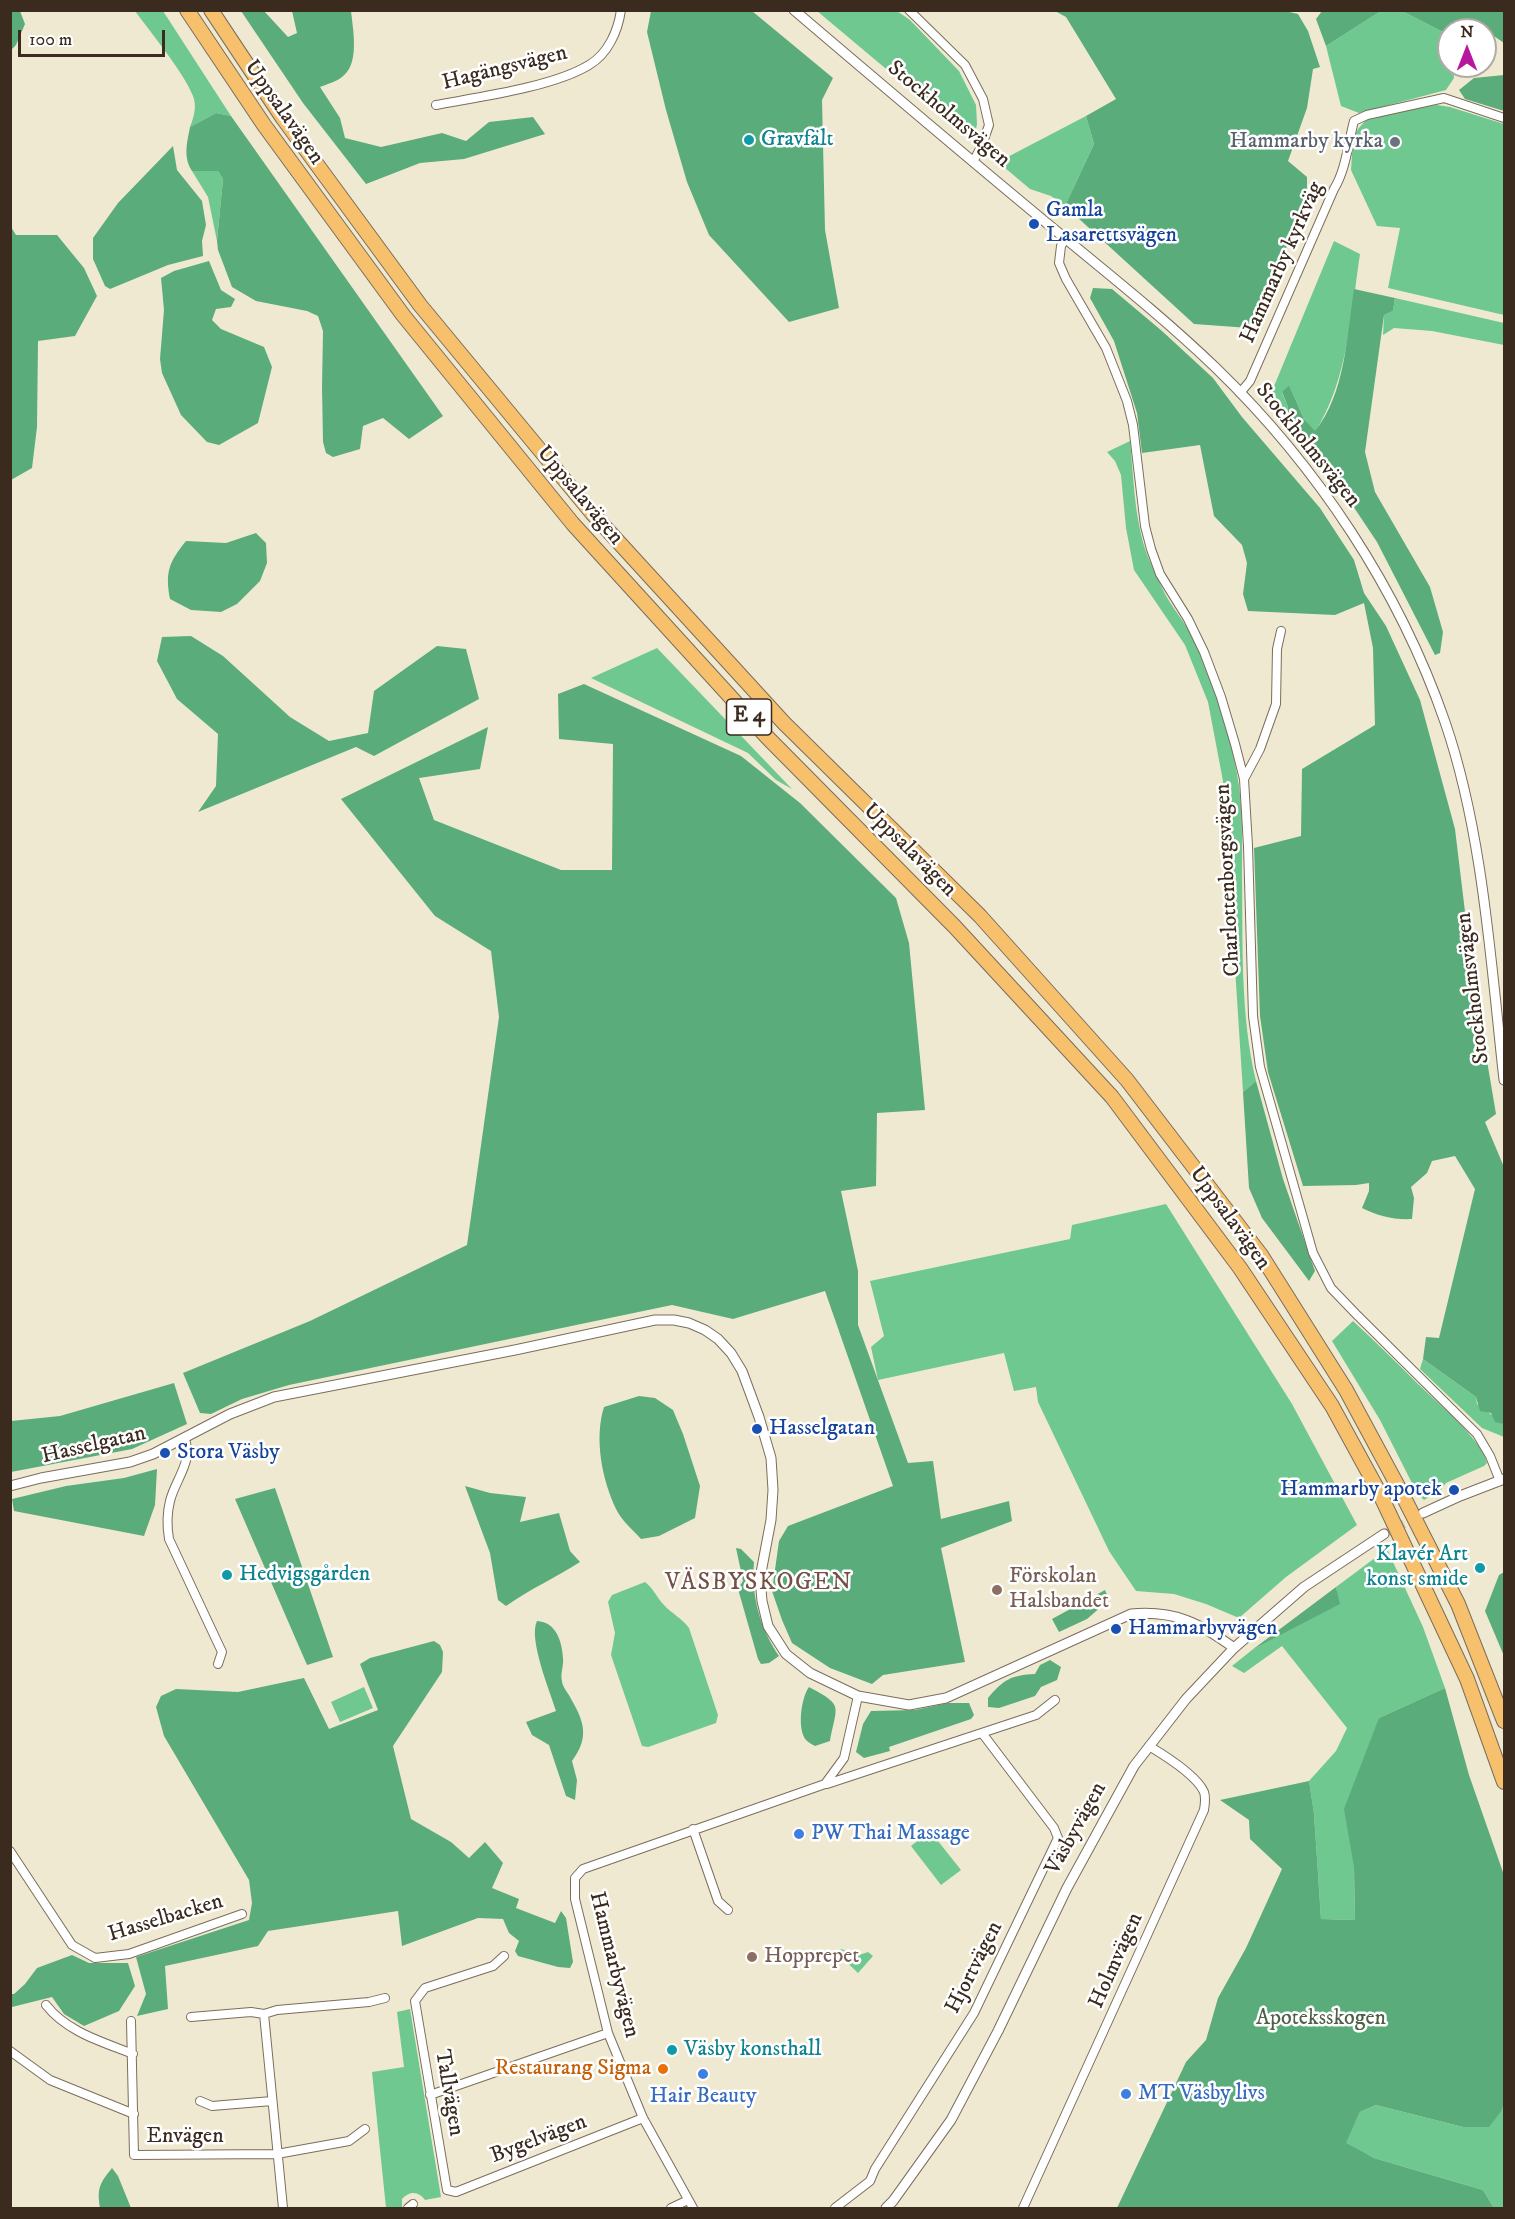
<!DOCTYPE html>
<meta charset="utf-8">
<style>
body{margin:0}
#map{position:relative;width:1515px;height:2219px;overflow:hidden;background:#f0e9d1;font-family:"IM FELL DW Pica",serif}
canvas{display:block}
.frame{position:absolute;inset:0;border:12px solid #3b2a1e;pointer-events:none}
.north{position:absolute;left:1437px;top:18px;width:60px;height:60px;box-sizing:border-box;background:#fff;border:2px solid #b1aaa5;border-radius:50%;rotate:0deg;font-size:16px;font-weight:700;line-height:24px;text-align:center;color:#3b2a1e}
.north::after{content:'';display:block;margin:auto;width:21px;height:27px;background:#b5179e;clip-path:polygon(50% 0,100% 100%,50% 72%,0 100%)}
.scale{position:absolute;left:18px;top:30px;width:147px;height:27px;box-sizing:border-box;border:3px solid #3b2a1e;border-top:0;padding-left:8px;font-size:18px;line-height:21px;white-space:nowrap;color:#3b2a1e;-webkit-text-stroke:4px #fff;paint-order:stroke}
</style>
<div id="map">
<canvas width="1515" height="2219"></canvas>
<div class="frame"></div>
<div class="north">N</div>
<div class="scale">100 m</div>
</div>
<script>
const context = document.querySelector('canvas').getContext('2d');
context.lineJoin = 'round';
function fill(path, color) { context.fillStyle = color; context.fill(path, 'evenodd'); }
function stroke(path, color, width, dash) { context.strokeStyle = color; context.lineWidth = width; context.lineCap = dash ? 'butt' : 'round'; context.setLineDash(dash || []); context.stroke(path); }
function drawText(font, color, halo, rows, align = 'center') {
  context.font = font + ' "IM FELL DW Pica",serif'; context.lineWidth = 5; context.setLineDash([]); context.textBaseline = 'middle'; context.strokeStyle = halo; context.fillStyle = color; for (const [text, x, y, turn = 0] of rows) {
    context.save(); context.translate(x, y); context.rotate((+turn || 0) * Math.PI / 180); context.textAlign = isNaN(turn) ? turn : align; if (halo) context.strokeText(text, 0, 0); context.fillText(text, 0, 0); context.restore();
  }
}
const green = new Path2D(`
 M135,11H163L231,116L216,113L190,127C194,117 197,106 193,96C183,71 151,33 135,11Z
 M817,11H897L910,20L959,71L976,105L977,124L976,129L968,124L947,120Z
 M1381,11H1402L1449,35V66H1453L1454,78L1446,90L1359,113L1341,106L1326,46Z
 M1437,105L1450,107L1504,124V315L1388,288L1400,228L1377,226L1351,170L1353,139L1358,129L1366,120L1420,107Z
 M1086,116L1094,144L1065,206L1051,196L1030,189L998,162Z
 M192,171H218L223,179L217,241L208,197Z
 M1334,241L1360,254C1351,313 1348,380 1315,432L1304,419L1289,385L1282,393L1288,407L1286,416L1270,396Z
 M1395,298L1504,323V345L1432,331L1394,328L1383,335L1384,315L1393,311Z
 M1130,441C1134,479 1134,520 1148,557C1153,569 1159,582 1165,594C1172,607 1182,619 1190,632C1212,670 1229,730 1237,774C1243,806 1242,840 1242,873C1243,941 1240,1014 1256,1081L1243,1092L1223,781L1208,702L1185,645L1134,570L1126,528L1121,475L1115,461L1107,452Z
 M657,648L792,789L776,780L748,753L591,678Z
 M1166,1204L1292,1404L1357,1525L1286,1577L1239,1618L1206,1604L1174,1594L1136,1591L1109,1551L1038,1402L1036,1387L1014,1391L1004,1353L878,1380L871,1347L884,1336L870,1281L1070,1239L1072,1225Z
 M1353,1321C1375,1341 1396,1362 1417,1383C1435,1401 1482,1439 1487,1463L1484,1466L1446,1483L1440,1491L1424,1500L1417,1493L1380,1420L1332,1341Z
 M1423,1359L1476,1397L1477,1404L1504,1424V1437L1482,1428L1420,1369Z
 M1387,1549L1423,1627L1445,1688L1379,1718L1354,1867L1355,1920L1321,1919L1314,1813L1309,1781L1336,1751L1347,1728L1282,1646L1244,1673L1232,1666L1252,1650L1339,1604L1336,1587Z
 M645,1582C654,1589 657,1598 664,1605C672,1614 682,1618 689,1628L718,1715L716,1723L648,1747L642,1746L611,1655L615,1633L608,1602L612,1595Z
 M364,1687L373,1708L340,1722L331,1702Z
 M930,1831L961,1870L941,1885L911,1846Z
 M841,1949L859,1955L868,1952L873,1956L858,1973L835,1951Z
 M410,2009L441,2197L425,2200C418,2191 410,2191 402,2199V2207L386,2208L372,2072L404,2067L397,2012Z
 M1504,2104V2208H1494L1483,2190L1374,2158L1345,2144L1360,2112L1376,2105L1463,2127L1502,2110Z`);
const forest = new Path2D(`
 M11,10L20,11L25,24L16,45L11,50Z
 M241,11H264L288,37L297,33L292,11H351C353,30 360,64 342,77C336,82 327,84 320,87L340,118L345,138L381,147L442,133L466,141L489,122L533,117L545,134L464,159L420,163L366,184L303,103Z
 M651,11H752L833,78L822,100L825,230L839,308L789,322L709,235L687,182L666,110L647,32Z
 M1055,11H1285L1298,14L1308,31L1320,67L1313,69L1307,108L1288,161L1307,177V203L1249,328L1194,324L1065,206L1094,144L1086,116L1116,99L1066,17Z
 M1322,11H1381L1326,46L1316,19Z
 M1402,11H1504V43L1485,30H1449V35Z
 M1504,75V111L1465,99L1459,90L1474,78Z
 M216,113L231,116L443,416L409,439L383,418L363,426L360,449L333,457L326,453L323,442L322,387L323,331L318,316L307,311L256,301L232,287L218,250L217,241L223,179L218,171H192C183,157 187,143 190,127Z
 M173,146L177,170L202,201L206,225L202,241L203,256L168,265L110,289L105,286L93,259V238L118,203Z
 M11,227L16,235H57L84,268L97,296L75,336L38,341L37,427L32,468L11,480Z
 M209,261L221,290L235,299L231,307L216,309L212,320L221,329L264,347L272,367L258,423L219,445L207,442L181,415L162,373L160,359L164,310L161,278L174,271Z
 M1093,288L1112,289L1162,331L1213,378L1242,417L1320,508L1354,560L1364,593L1386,626L1420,700L1455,829L1473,978L1496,1114L1485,1122L1504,1167V1424L1495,1422L1491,1413L1480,1411L1476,1397L1423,1359L1426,1337L1439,1338L1475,1189L1455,1156L1432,1161L1427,1173L1411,1187L1414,1198L1412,1219C1394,1220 1378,1216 1362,1208L1369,1191V1183L1356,1185L1303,1186L1268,1072L1260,1016L1254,848L1301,836L1302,769L1375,725L1373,648L1364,603L1335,615L1248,611L1243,594L1247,563L1242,545L1214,516L1200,445L1142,453L1137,413L1114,341L1090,298Z
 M1354,289L1395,298L1393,311L1384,315L1365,452L1375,492L1430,587L1443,632L1440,653L1435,655L1377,542L1339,485L1286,416L1288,407L1282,392L1289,385L1304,419L1315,431C1345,394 1347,336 1354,289Z
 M256,533L266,543L267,563L260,581L237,604L221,612L191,610L170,599C165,572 169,562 186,541L226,543Z
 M191,636L223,656L290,717L329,741L368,733L374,691L437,646L466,649L479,699L374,756L356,747L198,812L216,786L218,734L177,699L157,661L162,637Z
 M584,684L741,756L800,803L896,898L909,943L925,1110L877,1113L876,1186L841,1191L858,1271V1325L908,1463L933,1461L941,1519L1009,1501L1012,1521L941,1548L965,1662L883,1675L872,1684L830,1668L792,1643L782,1620L772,1591L779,1541L788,1526L893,1486L825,1291L733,1319L672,1305L289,1385L242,1399L211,1414L200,1413L183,1373L310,1321L467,1245L499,1017L491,951L435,916L341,799L488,727L480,769L419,778L434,820L561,870H612L613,744L559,739L558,694Z
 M1256,1081L1283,1179L1315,1271L1309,1281L1262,1218L1249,1188L1243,1092Z
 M174,1383L187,1424L132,1449L11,1472V1421L60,1416Z
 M639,1396L655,1398L673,1410L683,1434L700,1486L695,1518L659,1536L641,1539C633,1530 621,1520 616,1509C602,1479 594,1439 604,1407Z
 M157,1469L155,1505L144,1536L14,1511L12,1499L66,1486L124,1478Z
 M465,1486L490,1493L526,1497L520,1522L559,1513L570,1551L580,1562C555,1578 530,1589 506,1606L498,1600L490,1553Z
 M275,1488L333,1657L307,1665L235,1499Z
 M736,1548L741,1549L754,1562C751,1596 760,1628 779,1656L769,1663L761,1664L758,1659L738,1589L743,1581Z
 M1504,1572V1656L1485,1611L1499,1575Z
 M1336,1587L1340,1604L1252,1650Z
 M1105,1590L1109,1600L1087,1619L1059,1632L1052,1619Z
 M537,1621C556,1622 562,1641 563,1658C564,1665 560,1674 562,1681C562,1686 568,1693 570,1697C584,1721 590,1737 572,1761L577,1780L575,1800L566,1796L549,1745L532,1735L526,1722L556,1711C550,1691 528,1639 537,1621Z
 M434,1641L440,1645L443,1652L442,1672L393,1746L411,1819L451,1842L469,1858L485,1842L503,1863L492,1888L519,1899L516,1908L555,1923L561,1911L566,1918L573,1962L570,1968L558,1967L518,1956L515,1951L519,1941L509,1933L503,1919L478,1918L402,1946L398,1911L268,1931L258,1946L165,1966L168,2009L137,2016L146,1994L136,1957L249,1920L252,1903L249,1880L164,1736L156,1707L161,1696L176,1689L238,1692L304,1678L329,1729L378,1710L360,1664L370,1658Z
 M1050,1660L1061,1667L1057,1680L1041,1687L1035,1696L999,1708L988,1707V1698C1003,1680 1011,1675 1035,1674L1040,1665Z
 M809,1687C844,1706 837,1704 830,1741L815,1746C812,1744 809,1743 806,1740C797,1729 801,1698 809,1687Z
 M1445,1688L1469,1775L1504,1875V2104L1502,2110L1489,2127H1463L1376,2105L1360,2112L1346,2143L1374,2158L1483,2190L1494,2208H1117L1186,2062L1206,2040L1218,1998L1246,1948L1282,1869L1250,1839L1249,1820L1220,1800L1309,1781L1314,1813L1321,1919L1355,1920L1354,1867L1344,1809L1379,1718Z
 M948,1703H969L974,1715L971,1719L889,1747L890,1751L864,1758L856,1752L863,1724L871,1711L915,1710Z
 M72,1955L89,1963H128L135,1986L119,2011L84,2026L64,2014L52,1997L12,2007L11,2010V1994H14L25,1984L37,1968Z
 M112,2168L118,2176L131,2208H100C97,2189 99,2184 112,2168Z`);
const tertiaryTunnel = new Path2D(`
 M1384,1534L1419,1516`);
const minor = new Path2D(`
 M909,10L965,65L983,99L989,125L982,145L973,162
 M436,105C479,97 553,87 589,65C608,54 618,31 621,10
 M1065,239L1061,246L1059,263L1066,279L1106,348L1127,401L1133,425L1145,526L1151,549L1160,574L1188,619L1204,652L1221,697L1235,744L1244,779L1248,846L1253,1016L1260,1067L1313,1253L1331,1288L1356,1314L1477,1434L1490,1456L1500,1481
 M1240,393L1250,381L1334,189C1346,170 1348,143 1354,121L1367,115L1444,98L1504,118
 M1244,779L1260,749L1276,704L1277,649L1281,631
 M184,1438C195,1459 175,1480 170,1501C167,1513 167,1527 169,1539L222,1652L218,1664
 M827,1784L1036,1715L1055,1700
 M693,1829L718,1901L728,1910
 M10,1851L72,1945L95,1958L129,1954L242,1914
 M504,1956L493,1966L425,1988L415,2001L447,2190L456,2192L643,2118
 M46,2005C67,2032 103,2042 133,2054
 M191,2017L251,2012L264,2014
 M131,2021L134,2155L277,2154L349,2141L365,2129
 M10,2051L50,2080L134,2114
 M430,2095L608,2033
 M200,2101L212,2106L272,2101
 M283,2208L264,2014L277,2010L369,2002L385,1998
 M408,2208L413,2204
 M671,2208L688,2200
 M693,2208L643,2118L608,2033L575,1899V1878L583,1869L825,1784L844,1758L858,1696
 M835,2208L870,2181L875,2169L974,2013L1058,1838L1054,1828L982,1733
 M1023,2208L1204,1810C1205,1804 1206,1798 1204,1792C1197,1776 1164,1755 1149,1746`);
const tertiary = new Path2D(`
 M794,10C875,79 955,147 1037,215C1097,265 1160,314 1216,368C1317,466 1399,589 1445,722C1483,832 1491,965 1504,1080
 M10,1486L41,1478L130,1462L153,1454L230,1414L274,1397L515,1350L655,1320H674L689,1323L705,1330L718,1339L731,1353L742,1371L759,1417L771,1458L773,1490L771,1520L760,1578L762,1601L768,1626L786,1654L810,1673L858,1696L909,1705L946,1698L1131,1614C1174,1610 1200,1623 1234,1648
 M1423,1513L1460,1496L1504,1479
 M886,2208L893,2201L951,2120L998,2031L1067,1888L1134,1766L1186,1699L1234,1648L1304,1587L1384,1534`);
const motorway = new Path2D(`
 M187,10L264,125L403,315L573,524L767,737L955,927L1112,1097L1240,1268L1332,1406L1379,1492L1467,1679L1504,1782
 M211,10L282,117L420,305L592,513L784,723L980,916L1127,1080L1261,1255L1346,1390L1401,1492L1458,1604L1504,1721`);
const markers = [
 [749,140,6,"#0f9aa8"],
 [1395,142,6,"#6b7280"],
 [1034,224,6,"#1a4fb4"],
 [757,1429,6,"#1a4fb4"],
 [165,1453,6,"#1a4fb4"],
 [1454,1490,6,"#1a4fb4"],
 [1480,1568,6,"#0f9aa8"],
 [227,1575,6,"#0f9aa8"],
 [997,1590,6,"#8d6e63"],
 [1116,1629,6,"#1a4fb4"],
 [799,1834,6,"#3f7fe0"],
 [752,1957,6,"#8d6e63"],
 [672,2050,6,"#0f9aa8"],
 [663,2069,6,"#e8710a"],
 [703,2074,6,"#3f7fe0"],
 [1126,2094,6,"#3f7fe0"]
];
const shields = [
 [749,717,45]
];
const shieldNames = [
 ["E 4",749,717]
];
const streetNames = [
 ["Hagängsvägen",505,69,-14],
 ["Uppsalavägen",283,113,55],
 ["Stockholmsvägen",948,115,40],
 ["Hammarby kyrkväg",1283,263,-66],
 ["Stockholmsvägen",1307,446,51],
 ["Uppsalavägen",579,496,50],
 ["Uppsalavägen",909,851,45],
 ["Charlottenborgsvägen",1229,880,-93],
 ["Stockholmsvägen",1474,988,-97],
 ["Uppsalavägen",1229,1219,54],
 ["Hasselgatan",94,1446,-13],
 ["Väsbyvägen",1077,1829,-61],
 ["Hasselbacken",166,1919,-17],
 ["Holmvägen",1117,1961,-66],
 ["Hammarbyvägen",613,1965,76],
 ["Hjortvägen",975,1968,-63],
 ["Tallvägen",448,2093,80],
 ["Envägen",185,2137],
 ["Bygelvägen",539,2140,-21]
];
const cultureNames = [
 ["Gravfält",761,140],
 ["Klavér Art",1468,1555,"right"],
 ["konst smide",1468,1580,"right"],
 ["Hedvigsgården",239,1575],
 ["Väsby konsthall",684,2050]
];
const worshipNames = [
 ["Hammarby kyrka",1383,142]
];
const transitNames = [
 ["Gamla",1046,211],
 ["Lasarettsvägen",1046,236],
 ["Hasselgatan",769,1429],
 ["Stora Väsby",177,1453],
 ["Hammarby apotek",1442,1490,"right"],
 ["Hammarbyvägen",1128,1629]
];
const educationNames = [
 ["Förskolan",1009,1577],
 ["Halsbandet",1009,1602],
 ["Hopprepet",764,1957]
];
const shopNames = [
 ["PW Thai Massage",811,1834],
 ["MT Väsby livs",1138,2094],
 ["Hair Beauty",703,2097,"center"]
];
const parkNames = [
 ["Apoteksskogen",1321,2019]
];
const foodNames = [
 ["Restaurang Sigma",651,2069]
];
const neighbourhoodNames = [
 ["VÄSBYSKOGEN",759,1584]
];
fill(green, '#6ec890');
fill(forest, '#5aac7a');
stroke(tertiaryTunnel, '#ccc3ad', 9, [9, 4.5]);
stroke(minor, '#7a6d5d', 10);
stroke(tertiary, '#7a6d5d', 11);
stroke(motorway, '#7a6d5d', 16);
stroke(minor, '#fff', 8);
stroke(tertiary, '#fff', 9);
stroke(motorway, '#f7c06c', 14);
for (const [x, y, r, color] of markers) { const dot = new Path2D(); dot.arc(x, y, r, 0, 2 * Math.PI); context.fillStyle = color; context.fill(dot); stroke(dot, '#fff', 2); }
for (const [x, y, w] of shields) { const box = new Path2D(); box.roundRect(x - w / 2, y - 18, w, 36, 4.5); context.fillStyle = '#fff'; context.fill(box); stroke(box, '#3b2a1e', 1.5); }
drawText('bold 21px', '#3b2a1e', null, shieldNames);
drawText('22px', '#3b2a1e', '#fff', streetNames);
drawText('22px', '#0d838f', '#fff', cultureNames, 'left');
drawText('22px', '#5b616d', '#fff', worshipNames, 'right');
drawText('22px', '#164399', '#fff', transitNames, 'left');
drawText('22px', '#785e54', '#fff', educationNames, 'left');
drawText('22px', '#366cbe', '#fff', shopNames, 'left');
drawText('22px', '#4d6146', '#fff', parkNames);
drawText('22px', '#c56008', '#fff', foodNames, 'right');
context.letterSpacing = '1.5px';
drawText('24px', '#745045', '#fff', neighbourhoodNames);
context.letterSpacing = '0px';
</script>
